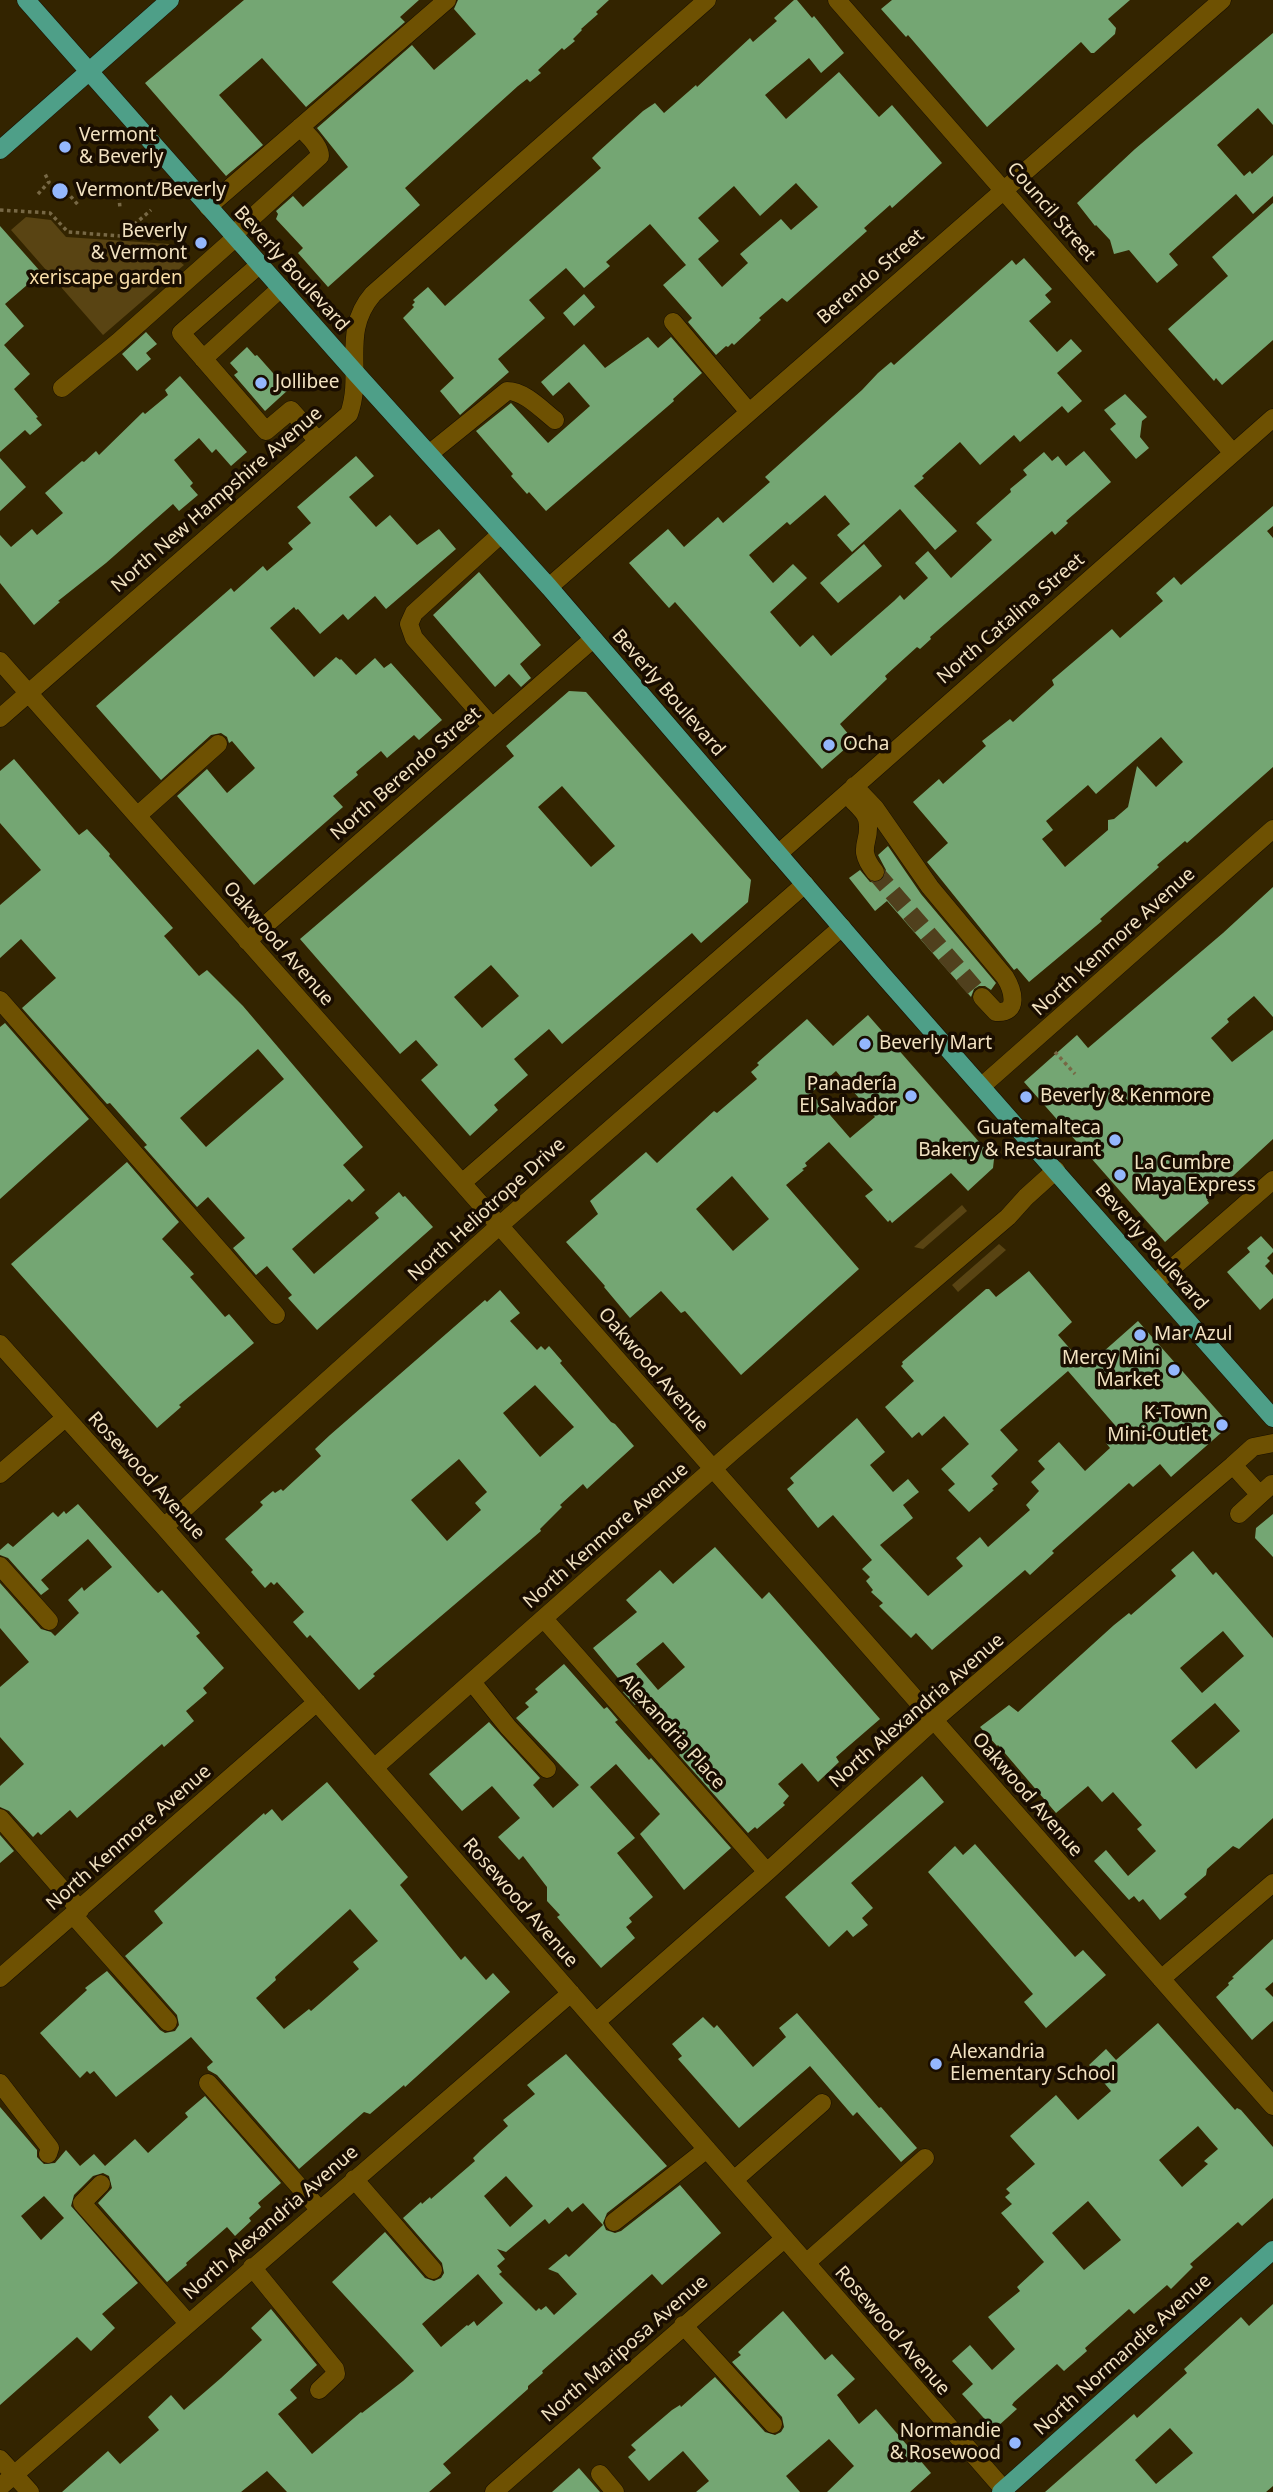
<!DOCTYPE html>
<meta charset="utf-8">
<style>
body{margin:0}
canvas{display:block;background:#332400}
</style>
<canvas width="1273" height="2492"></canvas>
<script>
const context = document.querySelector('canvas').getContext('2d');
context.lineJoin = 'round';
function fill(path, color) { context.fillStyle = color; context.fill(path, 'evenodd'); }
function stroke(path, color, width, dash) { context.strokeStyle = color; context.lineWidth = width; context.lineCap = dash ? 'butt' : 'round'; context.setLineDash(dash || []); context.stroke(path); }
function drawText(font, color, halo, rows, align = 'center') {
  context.font = font + ' "Noto Sans",sans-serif'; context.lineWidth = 7; context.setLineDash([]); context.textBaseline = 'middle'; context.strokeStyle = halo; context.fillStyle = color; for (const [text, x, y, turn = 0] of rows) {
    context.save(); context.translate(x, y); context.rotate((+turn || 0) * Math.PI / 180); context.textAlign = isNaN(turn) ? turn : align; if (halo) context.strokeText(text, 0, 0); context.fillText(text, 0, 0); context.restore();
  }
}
const green = new Path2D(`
 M26,217L51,220L66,237L169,244L171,255L184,265L103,335L11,230Z
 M962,1205L967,1211L923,1249L914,1247Z
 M999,1244L1006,1250L958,1292L952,1285Z`);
const building = new Path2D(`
 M244,0H419L400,17L405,22L306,107L262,58L219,95L263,145L226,176L145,83Z
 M458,0H609L596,12L598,14L581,29L582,30L573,39L575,41L564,50L562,48L538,70L541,73L530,82L527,79L518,86L405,188L420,205L328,287L298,253L303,248L276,219L278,214L276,211L293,196L303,207L348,167L317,128L412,45L434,70L476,34L454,9Z
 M794,0H797L812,18L814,16L844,53L821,73L809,58L765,95L786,119L839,72L879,117L892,105L942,163L892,208L890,205L864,228L867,231L787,302L782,298L759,318L761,320L734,345L732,343L728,347L726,346L716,355L688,322L692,318L663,285L686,265L650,224L606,262L610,266L584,288L566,268L529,300L545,318L498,359L509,372L460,415L440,391L454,378L403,318L414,307L412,305L415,302L413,300L428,287L445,306L601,168L592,158L596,154L643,111L655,103L664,113L696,85L697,87L750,38L753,42L777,21L774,18ZM796,183L818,207L791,230L781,219L740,254L748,263L722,287L698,259L719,241L698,218L734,186L760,216Z
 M892,0H1130L1108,19L1116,28L1115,34L1094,53H1091L1081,42L987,127L908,35L906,37L881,9Z
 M1273,33V125L1258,108L1217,145L1244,176L1250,171L1252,174L1273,155V196L1253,214L1236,194L1169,254L1178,265L1157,283L1129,250L1114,254L1110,240L1096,225L1095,226L1077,203L1135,149Z
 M1273,203V340L1222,385L1216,378L1214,381L1168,329L1228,276L1212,257Z
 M0,226L39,270L32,277L34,279L5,304L24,326L4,345L30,374L14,389L38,417L36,418L42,425L30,435L25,430L0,452Z
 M1024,258L1052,289L1045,295L1051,302L1029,321L1057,352L1071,339L1082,351L1057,373L1082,401L1068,413L1062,406L1020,442L1014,435L980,465L960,442L922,476L924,478L914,486L957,531L935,550L900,509L852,552L837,535L850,524L825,495L790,525L787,522L749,555L773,583L793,564L807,578L770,612L800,647L813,635L831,656L894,601L900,595L904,600L928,578L915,563L928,551L951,578L992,540L976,523L1011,492L1010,489L1027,475L1023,470L1044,452L1052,461L1058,456L1066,466L1084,451L1111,482L1066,521L1068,523L1055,535L1052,531L930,637L931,639L920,649L917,647L885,676L887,679L840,724L854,741L822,769L675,602L669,608L629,563L668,529L684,547L718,517L723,523L770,482L765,477L862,390L878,373L891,362L894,365L1012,260L1016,265Z
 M584,294L595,307L574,326L563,313Z
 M146,332L157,344L146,353L151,359L137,371L122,354Z
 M648,337L658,348L671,337L702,373L673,399L674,401L546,511L529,492L527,494L511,476L513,474L476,431L511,403L548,443L590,406L569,382L553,396L541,382L584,344L605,368Z
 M247,347L255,356L257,355L288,390L265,411L234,375L238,372L230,363Z
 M180,376L247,452L231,466L216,449L212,453L199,438L174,460L193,483L190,486L198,495L179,511L173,504L106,563L58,601L60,602L34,625L0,583V535L11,547L32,529L37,535L63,513L45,493L82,461L84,462L96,451L99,455L143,412L145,414L168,395L165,390Z
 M1125,394L1147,417L1142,421L1140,437L1149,448L1136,459L1110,429L1116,424L1104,410Z
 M356,456L374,476L349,497L376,527L390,515L417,545L439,529L456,549L386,609L375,596L348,620L343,614L320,634L298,609L296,610L294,607L270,628L314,677L336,657L340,660L341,659L356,675L375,658L384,668L391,663L442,720L419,740L414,735L387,758L381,751L356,772L358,775L333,796L343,807L254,885L177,796L207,769L227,793L252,771L255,768L232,741L229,743L227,737L221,733L211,735L161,780L96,706L231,588L234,592L263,566L267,571L293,549L288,543L311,523L297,507Z
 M0,458L26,487L0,511Z
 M1273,506V526L1267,531L1273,538V767L1187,843L1185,841L1157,865L1159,867L1100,919L1102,921L1029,982L1017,968L1014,970L927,862L948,843L913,802L939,779L943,784L986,746L982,741L1010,719L1013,722L1054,685L1052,680L1112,629L1120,638L1163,601L1156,593L1174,577L1181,585ZM1161,737L1183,762L1156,787L1137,766L1128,807L1114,819L1108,820V830L1065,867L1042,839L1053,830L1046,821L1088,785L1096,794Z
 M864,544L882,566L838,603L820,583Z
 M479,572L541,645L520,664L531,678L521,687L509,674L495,687L433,615Z
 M569,691L586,692L751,880L748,902L701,943L692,933L562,1044L549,1029L514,1059L528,1075L494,1105L498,1110L470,1136L421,1080L438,1065L416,1040L400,1054L300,939L514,756L506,746ZM562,786L615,846L591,867L538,807ZM491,965L519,996L482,1028L454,997Z
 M14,759L79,835L87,829L100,843L110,854L109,856L173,928L164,936L199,976L207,970L243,1006L363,1147L343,1165L365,1190L352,1202L349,1199L292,1249L314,1274L379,1218L375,1213L399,1192L403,1197L405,1196L433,1227L317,1330L288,1298L292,1295L267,1266L256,1275L233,1248L245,1238L208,1197L197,1207L144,1147L147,1145L110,1103L107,1104L22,1008L56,978L21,939L0,958V905L41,870L0,823V771ZM258,1049L284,1079L206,1147L180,1118Z
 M888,846L921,894L996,983L991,990L985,986H979L974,989L971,997L887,901L875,911L849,878L860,870L870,882L877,883L882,881L886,870L878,855Z
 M1273,887V1017L1254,996L1227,1019L1229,1022L1211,1038L1232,1062L1273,1030V1139L1207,1200L1209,1203L1165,1242L1024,1082L1077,1035L1088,1048L1223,933Z
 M868,1015L994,1159L993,1168L968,1191L951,1173L892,1223L890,1220L888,1222L865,1196L873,1190L829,1142L805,1163L807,1166L802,1169L804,1170L786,1185L859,1269L741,1375L685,1311L681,1313L661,1291L630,1318L604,1287L605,1286L566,1242L598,1214L590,1201L646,1152L657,1163L714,1111L717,1113L757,1079L751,1072L759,1065L757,1063L807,1019L833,1046ZM836,1071L875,1117L850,1138L811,1093ZM732,1176L769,1219L733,1251L696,1209Z
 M5,1023L89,1119L0,1199V1027Z
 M127,1162L179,1222L162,1239L194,1274L190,1277L225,1317L229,1314L254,1343L179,1405L181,1407L157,1428L11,1264Z
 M1261,1236L1273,1249V1252L1267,1258L1270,1261L1265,1266L1273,1275V1298L1260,1310L1227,1272L1250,1252L1247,1248Z
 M1029,1271L1072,1322L1058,1335L1086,1367L1138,1321L1230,1425L1171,1477L1160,1464L1133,1487L1129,1483L1052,1551L1054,1553L1030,1575L1025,1570L932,1650L916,1633L911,1638L879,1606L883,1603L871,1592L873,1590L866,1581L870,1577L862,1569L872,1560L833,1515L818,1528L787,1489L794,1483L790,1478L857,1418L885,1452L870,1465L893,1492L908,1479L919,1492L903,1505L913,1518L880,1545L928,1596L963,1566L956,1558L980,1537L988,1547L1030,1510L1026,1505L1039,1491L1031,1482L1045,1469L1038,1461L1059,1442L1085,1471L1110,1448L1106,1443L1120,1431L1068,1371L1000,1430L1018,1450L991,1476L998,1484L992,1489L994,1490L969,1512L948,1490L955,1484L941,1469L969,1444L944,1416L922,1436L919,1432L912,1438L885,1407L914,1381L901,1366L903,1364L902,1362L986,1289H989L996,1297Z
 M500,1290L520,1313L510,1321L537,1350L541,1346L545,1350L549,1346L562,1361L560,1363L611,1422L615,1424L634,1446L587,1489L583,1484L560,1505L562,1507L540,1529L541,1531L373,1674L375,1676L359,1690L310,1635L307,1638L293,1622L304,1612L277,1582L274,1585L271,1582L265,1588L251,1572L253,1570L225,1539L257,1511L263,1505L260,1502L273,1491L275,1493L281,1489L283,1491L321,1456L315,1449L330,1435L485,1300L487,1302ZM535,1385L574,1427L540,1457L503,1413ZM459,1459L487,1492L475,1503L481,1510L447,1541L411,1500Z
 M78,1504L153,1588L158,1593L162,1590L200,1633L196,1636L224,1668L203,1688L207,1693L186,1711L194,1721L164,1747L162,1744L77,1818L70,1810L41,1835L38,1832L33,1837L9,1811L0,1807V1786L24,1764L0,1737V1687L29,1662L0,1628V1583L41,1629L51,1632L55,1636L79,1613L68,1600L82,1587L84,1591L112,1567L88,1539L41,1580L49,1589L41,1595L8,1558L0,1555V1550L8,1543L13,1547L53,1512L58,1517L64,1511L66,1514Z
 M1273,1514V1557L1255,1538L1256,1528Z
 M715,1547L762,1599L769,1592L880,1719L836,1757L839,1762L818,1782L802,1763L778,1784L789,1796L783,1803L785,1805L757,1829L755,1827L748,1833L679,1755L688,1747L644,1698L635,1705L623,1692L627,1689L593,1648L637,1612L626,1600L660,1570L673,1584ZM663,1642L685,1667L658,1690L636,1664Z
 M1193,1551L1213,1575L1216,1572L1273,1638V1818L1239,1849L1233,1846L1207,1869L1206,1875L1184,1894L1187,1897L1160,1920L1143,1899L1139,1902L1134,1896L1129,1900L1094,1861L1106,1850L1128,1876L1156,1851L1137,1829L1142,1825L1113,1792L1102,1802L1088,1786L1056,1813L998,1745L997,1746L980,1727L1009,1705L1018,1712L1114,1625L1129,1613L1131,1615L1176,1576L1171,1570ZM1223,1631L1244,1656L1202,1693L1180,1668ZM1215,1703L1240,1731L1196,1769L1171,1741Z
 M564,1664L604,1709L607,1707L618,1720L615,1722L649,1760L651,1758L731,1848L684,1890L640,1834L660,1814L616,1764L590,1787L635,1838L617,1853L653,1897L629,1918L632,1922L626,1927L635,1938L601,1968L557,1917L560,1915L547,1901V1887L523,1856L519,1860L498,1837L520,1818L492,1786L462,1811L429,1774L489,1722L540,1778L533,1785L553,1808L579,1785L516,1718L529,1707L525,1703L538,1692L535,1689Z
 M922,1776L944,1802L851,1883L873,1908L862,1918L868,1925L853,1937L847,1930L829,1947L785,1897Z
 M327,1782L408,1877L400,1885L461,1960L465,1956L486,1980L493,1973L510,1992L405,2087L404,2085L370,2114L364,2112L299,2169L217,2075L208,2070L207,2067L213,2062L191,2037L116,2097L94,2071L90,2074L87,2071L80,2078L40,2033L87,1990L85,1988L107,1971L160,2030L165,2033L175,2031L179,2025L177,2015L125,1956L163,1923L154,1911L264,1813L265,1815L272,1809L282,1821ZM350,1909L378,1941L353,1962L359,1969L311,2011L309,2009L284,2029L256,1998L276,1980L275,1977Z
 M0,1835L14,1851L0,1863Z
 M975,1844L1075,1957L1083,1950L1106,1975L1046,2028L1024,2002L1033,1994L928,1872L955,1846L963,1855Z
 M1273,1939V1982L1265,1989L1273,1997V2021L1252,2040L1216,1997L1229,1985L1228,1983L1234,1978L1232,1977Z
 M797,2013L879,2108L881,2107L917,2148L901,2162L857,2112L853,2116L810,2066L739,2128L678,2059L682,2056L672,2044L703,2017L714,2028L717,2025L753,2067L786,2037L779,2028Z
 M1158,2023L1235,2110L1237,2108L1241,2110L1273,2147V2198L1242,2226L1238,2222L1190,2264L1193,2267L1171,2289L1167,2285L1134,2314L1129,2309L1085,2348L1087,2351L1064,2371L1057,2364L1014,2402L1012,2405L1017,2409L997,2427L994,2423L991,2426L962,2394L973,2384L952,2361L970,2345L992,2370L1015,2349L988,2317L1020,2291L1017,2287L1044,2262L1001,2213L1012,2204L1005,2197L1010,2193L1006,2189L1035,2164L1010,2136L1056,2095L1078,2120L1111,2091L1089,2065L1106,2049L1116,2060ZM1198,2126L1218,2149L1204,2161L1208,2164L1182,2187L1159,2160ZM1088,2201L1121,2240L1084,2270L1052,2233Z
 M566,2054L667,2166L607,2213L603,2223L606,2230L615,2233L621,2231L680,2185L721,2233L662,2285L652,2274L542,2371L543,2373L528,2386V2389L443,2464L451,2473L429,2492H287L267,2471L241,2492H62L108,2451L120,2464L159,2430L148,2417L171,2395L184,2410L221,2378L262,2340L251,2328L271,2309L317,2365L290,2390L297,2398L278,2414L312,2454L361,2412L362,2413L403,2381L414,2371L332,2282L385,2232L425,2278L434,2281L441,2278L444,2273L442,2263L403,2218L421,2202L422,2204L430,2197L431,2199L475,2161L473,2158L480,2151L508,2126L503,2120L535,2094L527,2085ZM506,2176L533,2206L510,2227L484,2196ZM583,2203L603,2225L569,2257L566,2254L548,2269L558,2273L577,2294L554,2315L546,2306L541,2310L539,2308L536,2311L499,2274L502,2272L497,2266L505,2259L497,2249L506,2252L545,2219L549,2224L568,2207L572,2212ZM478,2274L503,2303L477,2326L474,2321L468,2326L467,2325L441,2347L422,2324Z
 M205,2096L281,2183L258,2203L261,2207L249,2218L251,2221L235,2236L227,2227L186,2263L187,2265L167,2282L98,2203L112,2188L109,2176L103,2173L93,2176L74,2195L71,2206L138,2283L102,2314L115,2328L91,2351L77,2337L0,2405V2107L37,2150V2157L44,2164L55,2163L66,2150L80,2166L94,2154L105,2166L135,2139L148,2153L188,2117L185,2113ZM44,2196L64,2218L41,2240L21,2216Z
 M1273,2304V2486L1266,2492H1045L1134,2414L1137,2418L1187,2373L1184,2369L1241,2317L1249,2326ZM1170,2428L1193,2453L1156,2484L1135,2460Z
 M783,2311L825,2360L832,2354L855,2379L837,2395L859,2424L876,2409L931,2473L910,2492H827L854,2466L829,2439L786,2476L800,2492H696L709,2481L683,2451L649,2481L628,2457L636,2450L631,2445L672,2410L680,2405L681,2407L715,2377L765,2432L775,2435L781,2432L784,2427L782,2417L732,2362L741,2355L738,2352Z
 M579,2468L600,2492H552Z`);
const minorTunnel = new Path2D(`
 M875,872L982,997`);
const path = new Path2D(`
 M66,191L79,206
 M38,194L49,182L44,172
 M119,196L120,209
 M0,210L50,213L68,232L121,236L151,210
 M1055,1052L1075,1074`);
const minor = new Path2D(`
 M837,0L1233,453
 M208,207L447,0
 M233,235L320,156C320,145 307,135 300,127
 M259,265L181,333L266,431L291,410L318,441
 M673,322L749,412
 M203,359L281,288
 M62,388L118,342L235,238
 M429,454L507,391C525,391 542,410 555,420
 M549,587L1222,0
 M0,661L462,1183L1273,2106
 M0,718L349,414C364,372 340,332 373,294L707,0
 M492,727L414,638L409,624L414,613L501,534
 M854,786L875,808L930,887L1005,977C1013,990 1020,1014 996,1012L982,997
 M853,801C858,806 865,812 867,819C873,842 854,846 875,872
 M137,816L218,744
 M778,854L1273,418
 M247,941L593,639
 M0,1000L276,1315
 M982,1086L1273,829
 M462,1183L805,884
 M1155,1283L1273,1180
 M0,1344L164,1527L1006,2492
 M1233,1465L1260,1495
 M0,1474L65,1418
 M1239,1514L1272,1484
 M164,1527L499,1226L842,927
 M0,1566L49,1621
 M544,1619L767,1872
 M472,1682L508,1727L547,1769
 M374,1768L733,1451L1008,1217L1026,1197L1056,1170
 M0,1818L80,1910
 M74,1916L168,2022
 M0,1978L317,1702
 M1161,1979L1273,1883
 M596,2022L767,1872L934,1720L1233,1465L1253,1447L1273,1443
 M0,2083L50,2148L48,2154
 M208,2083L319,2209
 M354,2179L433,2270
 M734,2180L822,2103
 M101,2184L82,2203L188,2323
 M614,2222L707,2149
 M806,2263L925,2158
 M252,2267L335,2369L336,2374L319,2390
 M683,2325L773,2424
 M0,2459L30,2492
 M600,2474L615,2492
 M0,2487L571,1993
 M494,2492L784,2239`);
const major = new Path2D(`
 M26,0L354,371L549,587L881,973L1273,1418
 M0,150L170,0
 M1001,2492L1273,2250`);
const markers = [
 [65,147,7,"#94b7fd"],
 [60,191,9,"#94b7fd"],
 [201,243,7,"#94b7fd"],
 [261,383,7,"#94b7fd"],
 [829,745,7,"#94b7fd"],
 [865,1044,7,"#94b7fd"],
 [911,1096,7,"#94b7fd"],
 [1026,1097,7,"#94b7fd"],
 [1115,1140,7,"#94b7fd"],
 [1120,1175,7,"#94b7fd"],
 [1140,1335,7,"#94b7fd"],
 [1174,1370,7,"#94b7fd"],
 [1222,1425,7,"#94b7fd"],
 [936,2064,7,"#94b7fd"],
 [1015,2443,7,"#94b7fd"]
];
const poiNames = [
 ["Vermont",79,136],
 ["& Beverly",79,158],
 ["Vermont/Beverly",76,191],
 ["Beverly",187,232,"right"],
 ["& Vermont",187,254,"right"],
 ["Jollibee",275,383],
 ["Ocha",843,745],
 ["Beverly Mart",879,1044],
 ["Panadería",897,1085,"right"],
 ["El Salvador",897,1107,"right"],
 ["Beverly & Kenmore",1040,1097],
 ["Guatemalteca",1101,1129,"right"],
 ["Bakery & Restaurant",1101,1151,"right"],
 ["La Cumbre",1134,1164],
 ["Maya Express",1134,1186],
 ["Mar Azul",1154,1335],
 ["Mercy Mini",1160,1359,"right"],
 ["Market",1160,1381,"right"],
 ["K-Town",1208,1414,"right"],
 ["Mini-Outlet",1208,1436,"right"],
 ["Alexandria",950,2053],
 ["Elementary School",950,2075],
 ["Normandie",1001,2432,"right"],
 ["& Rosewood",1001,2454,"right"]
];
const streetNames = [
 ["Council Street",1051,212,49],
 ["Beverly Boulevard",291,269,48],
 ["Berendo Street",871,277,-41],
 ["North New Hampshire Avenue",217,500,-41],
 ["North Catalina Street",1011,619,-41],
 ["Beverly Boulevard",668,693,49],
 ["North Berendo Street",406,774,-41],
 ["North Kenmore Avenue",1114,942,-42],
 ["Oakwood Avenue",278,944,49],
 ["North Heliotrope Drive",487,1210,-42],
 ["Beverly Boulevard",1151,1247,49],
 ["Oakwood Avenue",653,1370,49],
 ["Rosewood Avenue",146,1476,48],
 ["North Kenmore Avenue",606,1536,-41],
 ["North Alexandria Avenue",917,1711,-41],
 ["Alexandria Place",672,1732,48],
 ["Oakwood Avenue",1027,1795,49],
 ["North Kenmore Avenue",129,1838,-41],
 ["Rosewood Avenue",520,1903,49],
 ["North Alexandria Avenue",271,2223,-41],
 ["Rosewood Avenue",892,2331,49],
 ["North Mariposa Avenue",625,2349,-41],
 ["North Normandie Avenue",1123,2355,-42]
];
const parkNames = [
 ["xeriscape garden",106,279]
];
fill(green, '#594413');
fill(building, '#74a673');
stroke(minorTunnel, '#50401d', 18, [18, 9]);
stroke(minor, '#170e00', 19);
stroke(major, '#170e00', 19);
stroke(path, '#776845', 3.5, [3.5, 3.5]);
stroke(minor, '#6e5102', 18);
stroke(major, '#4e9f88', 18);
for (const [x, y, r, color] of markers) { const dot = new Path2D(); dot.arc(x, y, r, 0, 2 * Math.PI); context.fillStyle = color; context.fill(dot); stroke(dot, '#190d00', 2.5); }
drawText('19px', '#f2e2c1', '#190d00', poiNames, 'left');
drawText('19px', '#f2e2c1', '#190d00', streetNames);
drawText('19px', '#fbdfa9', '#190d00', parkNames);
</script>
